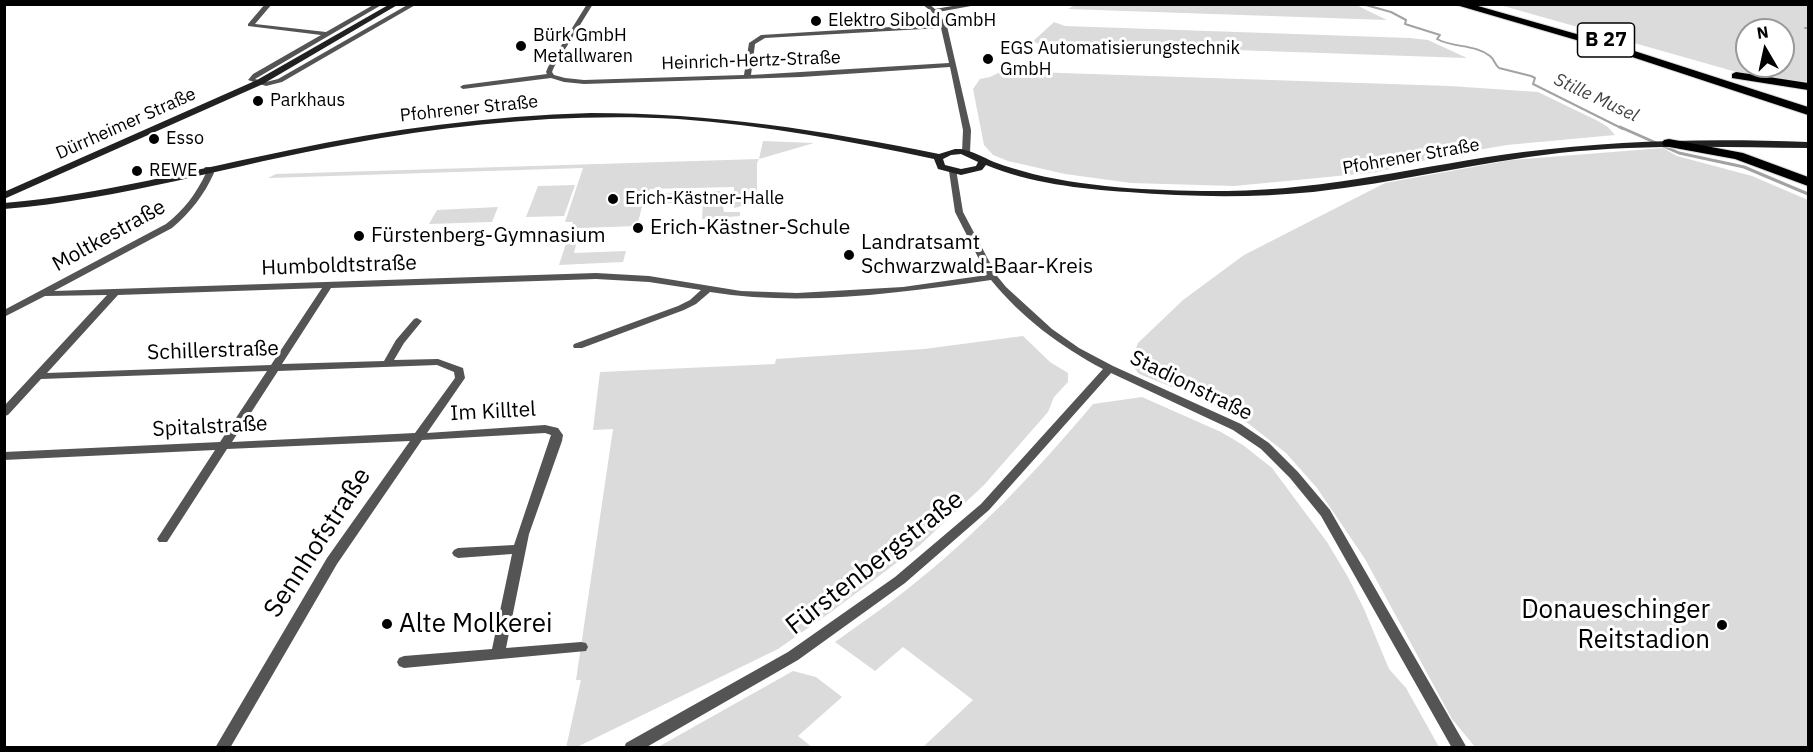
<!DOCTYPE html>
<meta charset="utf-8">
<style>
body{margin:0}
#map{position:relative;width:1813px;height:752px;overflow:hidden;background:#fff;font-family:"IBM Plex Sans",sans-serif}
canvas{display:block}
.frame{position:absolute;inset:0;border:6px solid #000;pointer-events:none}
.north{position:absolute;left:1735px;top:18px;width:60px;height:60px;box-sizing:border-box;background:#fff;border:2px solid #999;border-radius:50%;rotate:351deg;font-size:16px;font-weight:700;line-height:24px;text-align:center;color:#000}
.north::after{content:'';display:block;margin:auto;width:21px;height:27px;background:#000;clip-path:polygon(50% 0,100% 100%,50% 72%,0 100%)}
</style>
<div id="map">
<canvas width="1813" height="752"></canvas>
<div class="frame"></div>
<div class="north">N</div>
</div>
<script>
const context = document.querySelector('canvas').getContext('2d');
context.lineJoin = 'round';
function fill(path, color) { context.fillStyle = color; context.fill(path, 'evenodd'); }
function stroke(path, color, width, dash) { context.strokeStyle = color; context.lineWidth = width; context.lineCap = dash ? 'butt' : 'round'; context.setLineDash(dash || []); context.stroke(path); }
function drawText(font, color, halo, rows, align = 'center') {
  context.font = font + ' "IBM Plex Sans",sans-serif'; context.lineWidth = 6; context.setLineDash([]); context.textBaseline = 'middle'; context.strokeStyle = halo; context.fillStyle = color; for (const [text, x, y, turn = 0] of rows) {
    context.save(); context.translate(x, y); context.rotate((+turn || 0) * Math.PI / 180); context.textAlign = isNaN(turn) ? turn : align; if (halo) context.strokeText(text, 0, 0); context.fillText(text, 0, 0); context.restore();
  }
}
const green = new Path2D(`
 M1075,5L1354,4L1387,20L1068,9Z
 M1500,5H1808V82L1747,75ZM1747,30H1783V66H1747Z
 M1054,22L1065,26L1410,38L1428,40L1467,58L1031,43Z
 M1002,71L1450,86L1538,92L1598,121L1608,127L1615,135L1507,145L1443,156L1377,172L1318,178L1234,186L1131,183L1065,174L1008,161L993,155L984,145L973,89L980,79L990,77Z
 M763,141L814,143L759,159L757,163V202L734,208V187L650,189L647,194L678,193V197L701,196L702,191H720L724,212H740V216L702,219L703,203H643L637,226L580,228L574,253L626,251L623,262L559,265L573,222H565L583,168L268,178L276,174L759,159Z
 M1663,148L1677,156L1752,176L1808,200V747H1475L1452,719L1365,559L1317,488L1286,453L1245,421L1195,396L1139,374L1130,362L1138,343L1183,300L1244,255L1385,183L1511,160Z
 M575,185L564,216L526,217L538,186Z
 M498,207L492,222L429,224L437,210Z
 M1023,336L1050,362L1068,373V382L1054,397L1048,412L984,485L919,546L831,612L778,649L577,747L566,748L581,680H576L613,429L593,430L600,372L775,364L776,359L924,349Z
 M1142,397L1221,432L1243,445L1272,468L1327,542L1348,577L1364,609L1389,669L1406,688L1439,747H923L973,700L903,647L875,671L835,642C858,625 882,609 905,591C975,536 1036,472 1093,404Z
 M793,671L816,677L842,697L798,736L812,747H658Z`);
const streamFar1 = new Path2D(`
 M1362,4L1391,12L1406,20L1405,24L1440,35L1437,39C1453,48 1475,44 1490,56C1494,59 1495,65 1499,68L1531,76L1535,78L1533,84L1623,129
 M1805,28H1808`);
const stream = new Path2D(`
 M1620,127L1679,153L1744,167L1808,194`);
const street = new Path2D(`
 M265,4H272L255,24L326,32L375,4H383L255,79L266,82L278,79L409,4H417L282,82L266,86L248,80L253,74L321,35L248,26V24Z
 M587,4H593L554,67L552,72L554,75L565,78L584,80L744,75L749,43L761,35L940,24L932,12L922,4H929L935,9L964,4H982L938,12L947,26L971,130L970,152L966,154L962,152L963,130L950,67L801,77L584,84L564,82L551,78L463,89L460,87L463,85L547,74L546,72L548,67ZM941,28L949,63L751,75L755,44L765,38Z
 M205,167H211L214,173C204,195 191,212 172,228L54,291L596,273L649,276L741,291L797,293L903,287L987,275L955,212L949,171L953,169H956L963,212L997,276L1006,287L1052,329L1079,348L1113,366L1241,424L1269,443L1298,472L1330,510L1467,748H1452L1321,516L1290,478L1261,449L1233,430L1111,373L989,510L905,583L798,660L645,748H624L626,743L788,652L895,577L981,504L1103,369C1060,346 1022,318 991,280C898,293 803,307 710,292L696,304L684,310L582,348H574L573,346L574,344L678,306L690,300L701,290L649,282L596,279L331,288L282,364L384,361L396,340L414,319L417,318L422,321L404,343L394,360L438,359L463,368L465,378L427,433L545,425L558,428L563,435L562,441L529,534L506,648L581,642L586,643L588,647L586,651L404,668L399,666L397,662L399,658L404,656L492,649L512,554L458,558L454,556L452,553L454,550L458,548L514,545L551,435L545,433L422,440L337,564L230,748H215L327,558L410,441L227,449L167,542H159L157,539L215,450L4,460V452L220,442L267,371L41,379L8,415L4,416V406L107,295L45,296L4,317V310L166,224C184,210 196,194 206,173L204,169ZM322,288L271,365L47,373L118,295ZM437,365L454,372L455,378L415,433L232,442L278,371Z`);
const secondary = new Path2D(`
 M390,4H399L263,84L4,199V192L257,80Z
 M591,113C713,113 820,130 939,154L955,149H961C974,152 983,157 994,162C1007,167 1020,170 1033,174C1096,189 1163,191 1227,191C1328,190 1424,165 1523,152C1618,140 1713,138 1808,142V148C1725,147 1643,144 1559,153C1477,162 1396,183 1313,192C1251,198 1189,197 1128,192C1080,189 1030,183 986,165L982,170L961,175L938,169L934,159C849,141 764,125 678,119C567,113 457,124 348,144C234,164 121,200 4,209V203C101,195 195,169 290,150C389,129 490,116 591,113ZM961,154L978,162L976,166L961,169L945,165L943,159L951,155Z`);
const highway = new Path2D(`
 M1453,4H1471L1622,47L1808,107V115L1614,51Z
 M1736,72L1808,83V90L1732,78V74Z
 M1669,139L1743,153L1808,177V186L1735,159L1664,146L1662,143L1664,140Z`);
const markers = [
 [816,21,6,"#000"],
 [521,46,6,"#000"],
 [988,59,6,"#000"],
 [258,101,6,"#000"],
 [154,139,6,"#000"],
 [137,171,6,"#000"],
 [613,199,6,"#000"],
 [638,228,6,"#000"],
 [359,236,6,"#000"],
 [849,255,6,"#000"],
 [387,624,6,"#000"],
 [1722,625,6,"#000"]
];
const farPoinames = [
 ["Elektro Sibold GmbH",828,21],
 ["Bürk GmbH",533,36],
 ["Metallwaren",533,57],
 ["EGS Automatisierungstechnik",1000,49],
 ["GmbH",1000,70],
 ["Parkhaus",270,101],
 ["Esso",166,139],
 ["REWE",149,171],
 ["Erich-Kästner-Halle",625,199]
];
const farStreetnames = [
 ["Heinrich-Hertz-Straße",751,61,-2],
 ["Pfohrener Straße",469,109,-6],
 ["Dürrheimer Straße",126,124,-24],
 ["Pfohrener Straße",1411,157,-10]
];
const farWaternames = [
 ["Stille Musel",1596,98,25]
];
const shields = [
 [1606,40,57]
];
const shieldNames = [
 ["B 27",1606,40]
];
const poiNames = [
 ["Erich-Kästner-Schule",650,228],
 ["Fürstenberg-Gymnasium",371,236],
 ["Landratsamt",861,243],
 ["Schwarzwald-Baar-Kreis",861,267]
];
const streetNames = [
 ["Moltkestraße",109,236,-29],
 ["Humboldtstraße",339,266,-2],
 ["Schillerstraße",213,351,-2],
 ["Stadionstraße",1191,386,26],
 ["Im Killtel",493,412,-3],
 ["Spitalstraße",210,427,-3]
];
const nearStreetnames = [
 ["Sennhofstraße",318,543,-57],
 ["Fürstenbergstraße",875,563,-38]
];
const nearPoinames = [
 ["Donaueschinger",1710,610],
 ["Reitstadion",1710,640],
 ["Alte Molkerei",399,624,"left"]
];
fill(green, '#dbdbdb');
stroke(streamFar1, '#a2a2a2', 2);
stroke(stream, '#a2a2a2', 3);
stroke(highway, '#dbdbdb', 2);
fill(street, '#545454');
fill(secondary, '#212121');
fill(highway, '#000');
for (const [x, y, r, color] of markers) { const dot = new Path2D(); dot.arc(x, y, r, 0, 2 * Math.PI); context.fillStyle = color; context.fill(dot); stroke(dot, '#fff', 2); }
drawText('18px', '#000', '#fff', farPoinames, 'left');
drawText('18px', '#000', '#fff', farStreetnames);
drawText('italic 18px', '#434343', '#fff', farWaternames);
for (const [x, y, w] of shields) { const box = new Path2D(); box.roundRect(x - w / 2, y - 17, w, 34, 4.5); context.fillStyle = '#fff'; context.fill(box); stroke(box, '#000', 1.5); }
drawText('bold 20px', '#000', null, shieldNames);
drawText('21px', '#000', '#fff', poiNames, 'left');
drawText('21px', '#000', '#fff', streetNames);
drawText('26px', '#000', '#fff', nearStreetnames);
drawText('26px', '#000', '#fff', nearPoinames, 'right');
</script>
